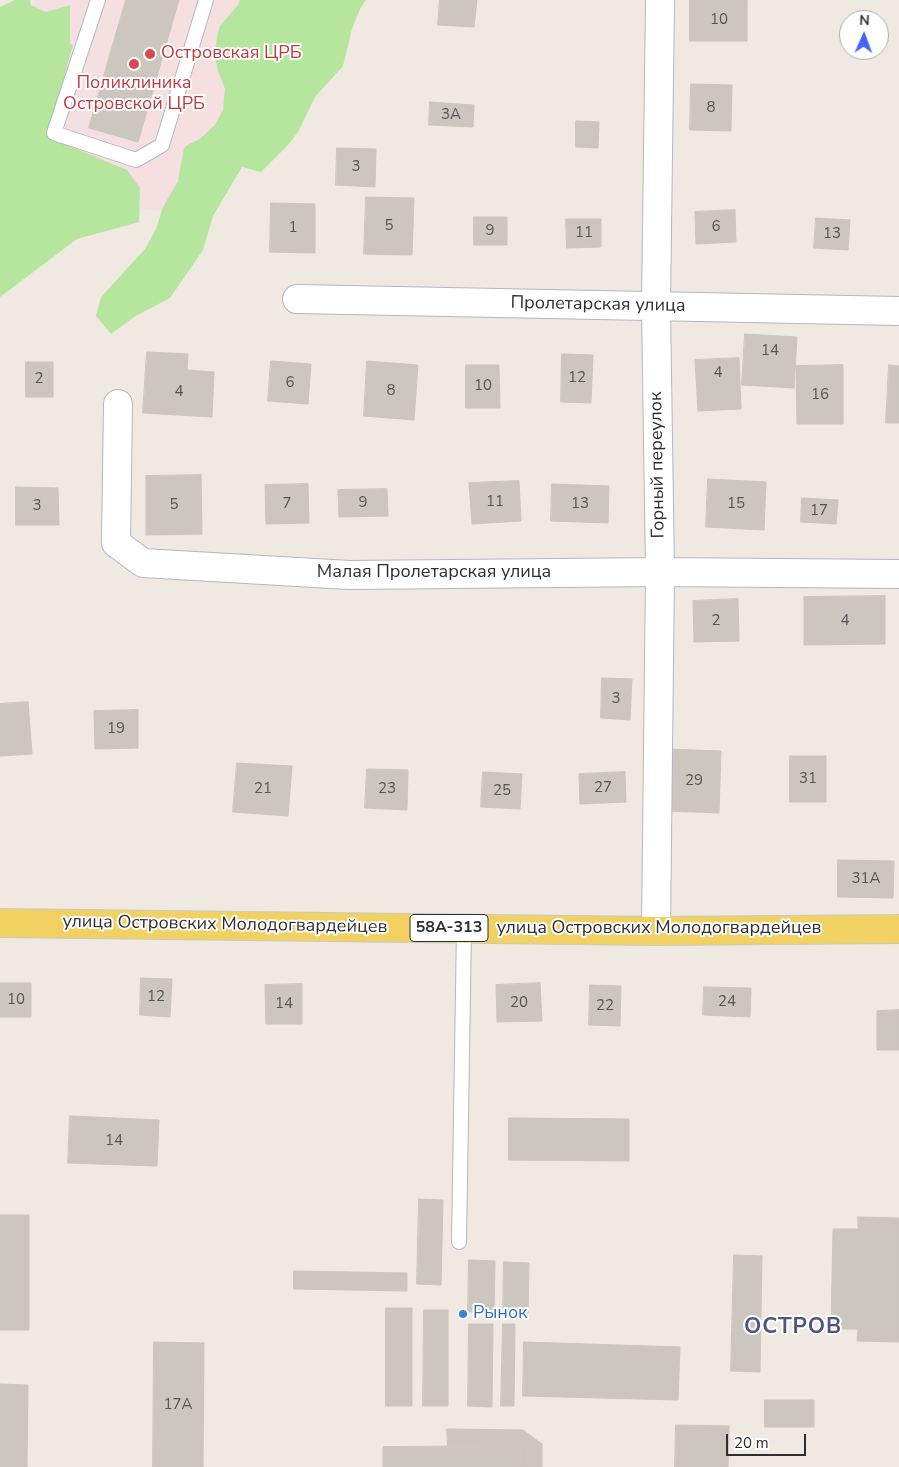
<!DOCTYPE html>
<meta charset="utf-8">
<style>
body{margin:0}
#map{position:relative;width:899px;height:1467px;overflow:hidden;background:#efe9e1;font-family:"Nunito Sans",sans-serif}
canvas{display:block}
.north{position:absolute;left:839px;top:10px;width:50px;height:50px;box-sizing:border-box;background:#fff;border:1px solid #ababab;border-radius:50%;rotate:2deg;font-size:14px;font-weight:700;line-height:20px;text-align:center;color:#2e2e2e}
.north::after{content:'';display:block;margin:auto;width:18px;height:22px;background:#4264fb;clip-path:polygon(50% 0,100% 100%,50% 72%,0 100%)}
.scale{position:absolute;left:726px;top:1434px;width:80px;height:22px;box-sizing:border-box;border:2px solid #2e2e2e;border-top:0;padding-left:6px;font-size:15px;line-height:18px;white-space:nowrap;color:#2e2e2e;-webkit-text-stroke:4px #fff;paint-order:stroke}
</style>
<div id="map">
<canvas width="899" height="1467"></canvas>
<div class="north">N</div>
<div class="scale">20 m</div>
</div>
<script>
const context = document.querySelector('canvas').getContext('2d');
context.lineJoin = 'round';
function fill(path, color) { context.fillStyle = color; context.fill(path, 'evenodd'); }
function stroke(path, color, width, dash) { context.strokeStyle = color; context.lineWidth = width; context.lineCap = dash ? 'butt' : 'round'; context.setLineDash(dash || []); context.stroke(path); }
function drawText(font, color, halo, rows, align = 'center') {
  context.font = font + ' "Nunito Sans",sans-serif'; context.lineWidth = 4; context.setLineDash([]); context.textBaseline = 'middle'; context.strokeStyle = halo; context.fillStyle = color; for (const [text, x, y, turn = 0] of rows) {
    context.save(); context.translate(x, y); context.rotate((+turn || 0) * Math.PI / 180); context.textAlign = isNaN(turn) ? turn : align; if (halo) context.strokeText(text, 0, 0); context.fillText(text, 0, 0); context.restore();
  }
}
const medical = new Path2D(`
 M35,0H303L161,212L0,182V108Z`);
const green = new Path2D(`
 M15,0H30L31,5L46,12L70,5V44L73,45L47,137L127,170L140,188L139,222L77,239L0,297V7Z
 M240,0H366L360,9L352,29L343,66L315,97L298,132L288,145L261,172L242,167L213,216L203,250L170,298L134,317L111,334L96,316L101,297L145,249L156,229L163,207L178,181L184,148L189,144L200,139L215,125L223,110L225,89L218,71L215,54L217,37L220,26L238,5Z`);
const building = new Path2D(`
 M126,0H179L138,142L89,128Z
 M440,0H477L474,27L438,25Z
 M690,0H747V41H690Z
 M691,84L732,85L731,131L690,130Z
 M430,102L474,105L473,127L429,125Z
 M576,121L599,122L598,148L576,147Z
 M337,148L376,149L375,187L336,185Z
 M366,197L414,198L412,255L364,254Z
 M271,203L315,204V253L270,252Z
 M735,210L736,242L696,244L695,212Z
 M474,217H507V245H474Z
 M816,218L850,220L848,250L814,248Z
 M566,219H601V247L567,248Z
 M745,334L797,337L794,388L742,385Z
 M147,352L188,354L187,370L214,372L212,417L143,413Z
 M562,354L593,355L591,403L561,402Z
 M739,358L741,409L698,411L695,360Z
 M271,361L311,364L308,404L268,401Z
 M367,361L418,365L414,420L364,416Z
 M26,362H53V397H26Z
 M466,365H499L500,408H466Z
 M843,365V424H797L796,366Z
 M889,365L899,366V423H886Z
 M201,475L202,534L146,535V476Z
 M708,479L766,482L764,530L706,527Z
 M519,481L521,521L472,524L469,483Z
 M308,484L309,523L266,524L265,485Z
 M552,484L609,486L608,523L551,521Z
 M16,487L58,488L59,525H16Z
 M387,489L388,516L339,517L338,490Z
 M802,498L838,500L836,524L801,522Z
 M885,596V644L804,645V597Z
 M738,599L739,641L694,642L693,601Z
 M602,678L632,679L630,720L601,718Z
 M28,702L32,754L0,756V704Z
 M138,710V748L95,749L94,711Z
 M668,749L721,751L719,813L666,811Z
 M790,756H826V802H790Z
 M237,763L292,766L288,816L233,812Z
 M367,769L408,770L407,810L365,808Z
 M483,772L522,774L520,809L481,807Z
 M625,772L626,802L580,804L579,774Z
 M838,860L894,861L893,898L838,897Z
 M141,978L172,979L170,1017L140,1015Z
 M0,983H31V1017H0Z
 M540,983L542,1021L497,1022L496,985Z
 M302,984V1024H266L265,985Z
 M590,985L621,986L620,1026L589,1025Z
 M704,987L751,988L750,1017L703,1015Z
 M899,1010V1050H877V1011Z
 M70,1116L159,1120L157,1166L68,1163Z
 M509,1118L629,1119V1161L509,1160Z
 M419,1199L443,1200L441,1285L417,1284Z
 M0,1215H29V1330H0Z
 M858,1217L899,1218V1342L857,1341L858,1329H831L833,1229H858Z
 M734,1255L762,1256L760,1372L731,1371Z
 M469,1260L495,1261L494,1312H468Z
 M504,1262L529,1263L528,1313H503Z
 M294,1271L407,1273V1291L294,1289Z
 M386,1308H412V1406H386Z
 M424,1310H448V1406H423Z
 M469,1324H493L492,1407L468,1406Z
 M503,1324H515L514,1406H501Z
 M154,1342L204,1343L203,1467H153Z
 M524,1342L680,1347L678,1400L523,1396Z
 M0,1384L28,1385L27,1467H0Z
 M765,1400H814V1427H765Z
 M676,1425L729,1426L728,1467H675Z
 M447,1429L523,1430L542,1444V1467H524V1446H448Z
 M524,1446V1467H383V1447Z`);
const service = new Path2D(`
 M98,0L54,133L136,160L162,145L206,0
 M459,1242L464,928`);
const minor = new Path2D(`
 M297,299L899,311
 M118,404L116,543L143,563L349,575L660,572L899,574
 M656,931L660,572L656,306L660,0`);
const primary = new Path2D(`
 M0,923L656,931L899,929`);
const markers = [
 [150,54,6,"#e0444e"],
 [134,64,6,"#e0444e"],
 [463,1314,5,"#3f7fe0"]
];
const numberNames = [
 ["10",719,20],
 ["8",711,108],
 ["3А",451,115],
 ["3",356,167],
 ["5",389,226],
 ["6",716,227],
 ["1",293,228],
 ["9",490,231],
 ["11",584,233],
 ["13",832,234],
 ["14",770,351],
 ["4",718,373],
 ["12",577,378],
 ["2",39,379],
 ["6",290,383],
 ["10",483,386],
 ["8",391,391],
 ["4",179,392],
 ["16",820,395],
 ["11",495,502],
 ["9",363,503],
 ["7",287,504],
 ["13",580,504],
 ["15",736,504],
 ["5",174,505],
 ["3",37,506],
 ["17",819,511],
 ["2",716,621],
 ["4",845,621],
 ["3",616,699],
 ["19",116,729],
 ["31",808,779],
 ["29",694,781],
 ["27",603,788],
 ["21",263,789],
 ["23",387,789],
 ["25",502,791],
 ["31А",866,879],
 ["12",156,997],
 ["10",16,1000],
 ["24",727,1002],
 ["20",519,1003],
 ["14",284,1004],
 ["22",605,1006],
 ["14",114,1141],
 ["17А",178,1405]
];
const shields = [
 [449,928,78]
];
const shieldNames = [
 ["58А-313",449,928]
];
const healthNames = [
 ["Островская ЦРБ",161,54],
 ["Поликлиника",134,84,"center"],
 ["Островской ЦРБ",134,105,"center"]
];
const streetNames = [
 ["Пролетарская улица",598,305,1],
 ["Горный переулок",658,465,-91],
 ["Малая Пролетарская улица",434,573],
 ["улица Островских Молодогвардейцев",225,925,1],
 ["улица Островских Молодогвардейцев",659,929]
];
const shopNames = [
 ["Рынок",473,1314]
];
const districtNames = [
 ["ОСТРОВ",793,1328]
];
fill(medical, '#f5dfe0');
fill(green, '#b6e59e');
fill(building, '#cbc7bf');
stroke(building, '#cbc5ba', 1);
stroke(service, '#b4b7c1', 16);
stroke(minor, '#b4b7c1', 30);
stroke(primary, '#c9c9c9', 30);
stroke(service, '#fff', 14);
stroke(minor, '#fff', 28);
stroke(primary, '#f2d163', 28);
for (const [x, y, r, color] of markers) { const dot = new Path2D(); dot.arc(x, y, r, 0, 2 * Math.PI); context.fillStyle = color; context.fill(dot); stroke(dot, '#fff', 2); }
drawText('15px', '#555452', null, numberNames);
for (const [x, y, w] of shields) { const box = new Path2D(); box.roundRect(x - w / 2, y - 13.5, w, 27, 4); context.fillStyle = '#fff'; context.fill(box); stroke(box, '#2e2e2e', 1); }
drawText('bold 16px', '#2e2e2e', null, shieldNames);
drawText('18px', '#be3a42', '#fff', healthNames, 'left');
drawText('18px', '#2e2e2e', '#fff', streetNames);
drawText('18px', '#366cbe', '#fff', shopNames, 'left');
context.letterSpacing = '1px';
drawText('bold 22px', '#4d5680', '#fff', districtNames);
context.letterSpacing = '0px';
</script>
